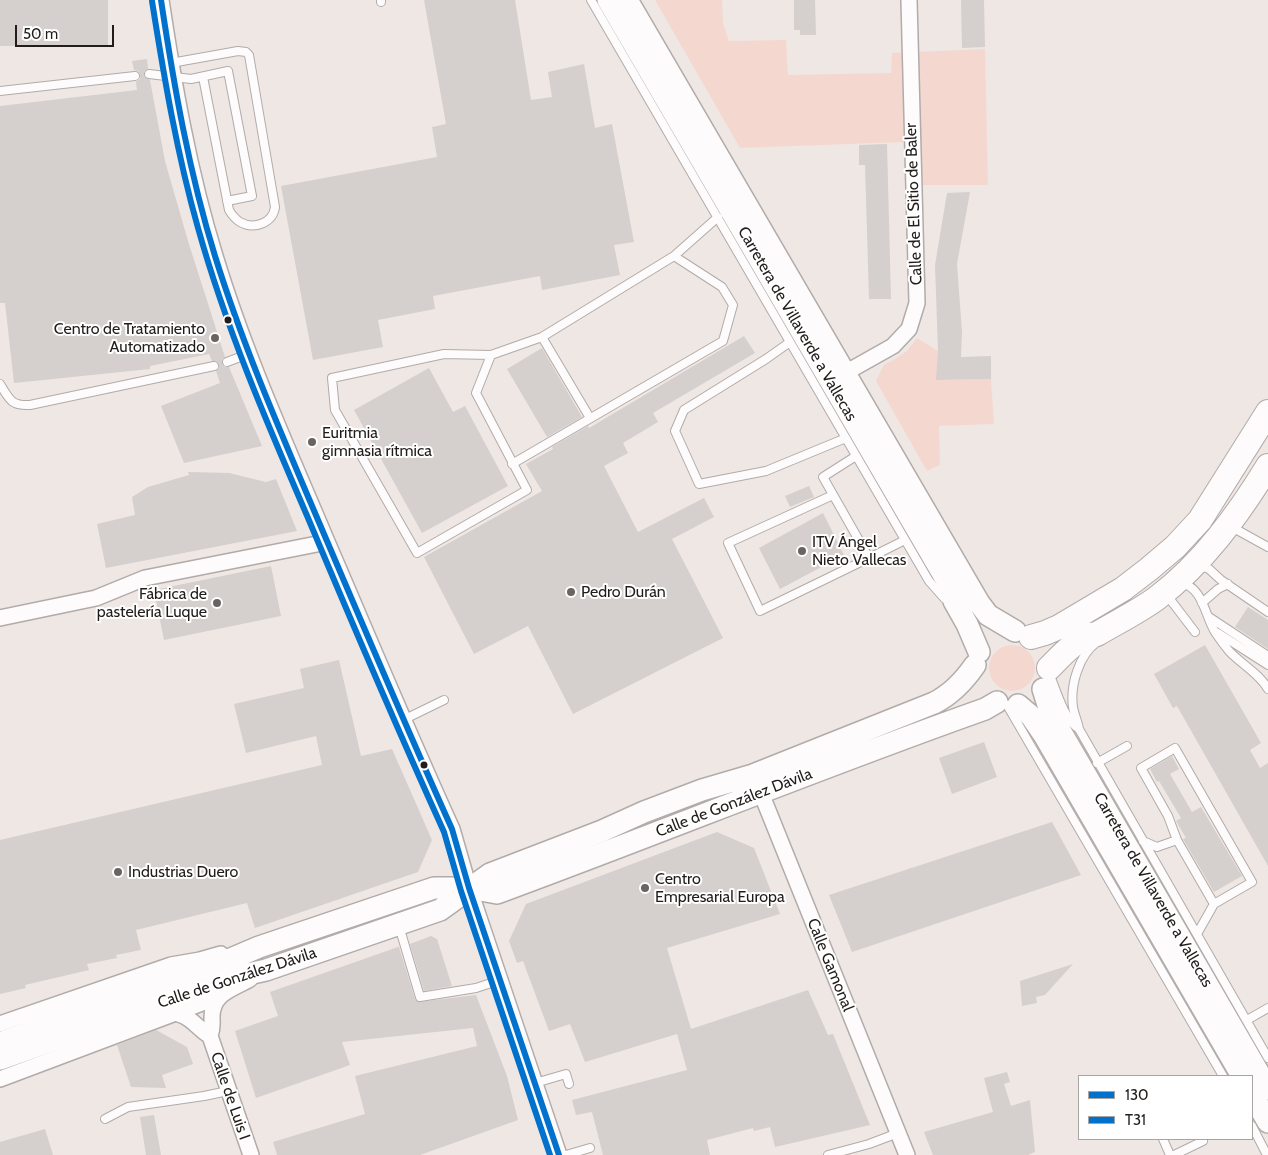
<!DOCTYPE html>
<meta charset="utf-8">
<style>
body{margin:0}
#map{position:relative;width:1268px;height:1155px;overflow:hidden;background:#efe7e4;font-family:Cabin,sans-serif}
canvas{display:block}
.legend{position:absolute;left:1078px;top:1075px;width:175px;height:65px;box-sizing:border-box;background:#fff;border:1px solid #a7a5a4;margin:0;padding:6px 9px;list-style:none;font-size:15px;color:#221d1b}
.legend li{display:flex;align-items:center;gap:10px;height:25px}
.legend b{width:25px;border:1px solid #a7a5a4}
.scale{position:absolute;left:15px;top:25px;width:99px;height:22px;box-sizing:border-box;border:2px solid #221d1b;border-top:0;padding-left:6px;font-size:15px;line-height:18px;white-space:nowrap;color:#221d1b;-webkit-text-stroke:4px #fff;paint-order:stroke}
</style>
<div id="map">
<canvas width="1268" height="1155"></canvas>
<ul class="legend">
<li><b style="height:6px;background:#0072ce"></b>130</li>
<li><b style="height:6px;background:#0072ce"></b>T31</li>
</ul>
<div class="scale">50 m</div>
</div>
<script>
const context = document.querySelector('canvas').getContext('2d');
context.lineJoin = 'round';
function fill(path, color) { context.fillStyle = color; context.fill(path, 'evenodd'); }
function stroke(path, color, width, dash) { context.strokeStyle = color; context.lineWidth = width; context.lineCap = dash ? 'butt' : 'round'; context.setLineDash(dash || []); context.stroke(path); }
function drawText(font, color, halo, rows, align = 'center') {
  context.font = font + ' Cabin,sans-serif'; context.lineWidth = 4; context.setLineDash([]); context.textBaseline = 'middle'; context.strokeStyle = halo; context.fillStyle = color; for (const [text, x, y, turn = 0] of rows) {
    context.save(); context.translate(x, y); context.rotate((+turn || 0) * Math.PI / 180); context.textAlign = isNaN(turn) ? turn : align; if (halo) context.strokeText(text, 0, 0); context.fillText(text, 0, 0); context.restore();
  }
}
const green = new Path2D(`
 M655,0H722L723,23L729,41L786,40L788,75L891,73L892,53L985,49L988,185H906L904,142L740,148Z
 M917,338L938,351L937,380L991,379L994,424L939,426L940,465L927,471L876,381L884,365L895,359L907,351Z
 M989 668a23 23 0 1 1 46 0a23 23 0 1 1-46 0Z`);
const building = new Path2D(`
 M0,0H108V45L0,46Z
 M424,0H515L531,100L552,97L548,72L584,64L595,128L612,124L634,242L614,245L620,275L542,290L540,276L433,296L435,309L378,320L383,347L313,360L281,186L437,157L432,127L446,124Z
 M794,0H815L816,35H800V30H794Z
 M961,0H984L985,47L962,48Z
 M147,59L148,69L144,71V76L150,80L165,161L188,241L225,357L222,359V364L224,367H229L262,446L184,463L161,406L220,383L216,371L219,368V364L216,361H212L209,354L150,366V369L14,383L5,303H0V106L137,90L136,82L140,79V75L138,71L134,70L132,61Z
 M887,144L891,299H869L865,165H859V145Z
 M970,192L957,264L962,332L961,357L991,356V379L936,380L938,351L935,265L947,193Z
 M744,336L755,353L653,413L658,422L623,443L628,453L604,466L638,532L704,498L714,517L672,539L723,638L573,714L528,626L474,654L424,557L542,491L526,464L553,449L552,447L588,426L589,428Z
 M542,348L582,417L547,437L507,369Z
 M429,368L453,412L465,406L508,486L422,533L354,410Z
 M188,472L229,473L266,482L276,479L297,531L106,568L97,524L135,515L132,497L148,487L189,475Z
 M809,486L814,497L790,507L785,496Z
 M823,513L844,555L780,589L759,548Z
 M271,566L281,616L164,640L154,590Z
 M1248,607L1268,620V649L1235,627Z
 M1205,645L1261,743L1250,750L1260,768L1268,763V866L1177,706L1173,708L1154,674Z
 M339,660L361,756L392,749L432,840L418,872L255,928L247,903L136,930L141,950L116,955L117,958L87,964L89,970L25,985L26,988L0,994V840L322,765L316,736L246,753L234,704L304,688L300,669Z
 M984,742L997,777L952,794L939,758Z
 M1172,756L1179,769L1170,774L1192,812L1201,807L1242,876L1214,892L1183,839L1186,838L1176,821L1181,818L1159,781L1157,782L1150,769Z
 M1052,822L1081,875L852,952L829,895Z
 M717,832L754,848L780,914L667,948L691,1029L808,990L828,1035L833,1034L870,1125L775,1147L770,1127L754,1131L753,1128L707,1140L710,1155H603L592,1112L576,1115L572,1100L687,1070L677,1034L585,1062L570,1024L549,1031L523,961L517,963L509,941L526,904Z
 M431,936L437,939L452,986L424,991L410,944Z
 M398,947H399L415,999L418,1002L476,995L507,1076L518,1120L420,1155H277L273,1142L365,1114L355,1076L477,1046L473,1028L342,1042L350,1065L256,1098L235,1031L278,1016L270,992Z
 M1073,964L1045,995L1036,997L1037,1003L1022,1006L1020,981Z
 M156,1030L187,1047L193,1064L162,1075L166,1088L131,1087L117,1045Z
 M1007,1072L1010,1082L1004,1084L1011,1106L1030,1100L1035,1152L1028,1155H933L924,1132L993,1112L984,1078Z
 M154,1115L161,1155H146L140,1117Z
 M45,1129L53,1155H0V1142Z`);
const lane = new Path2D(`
 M591,0L929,581L945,599L952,600
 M381,2V0
 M171,63L238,51L246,52L249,55L275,207C273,223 254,230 240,222C235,219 232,215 229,210L203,77
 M149,74L191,79L228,71L252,196L227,201
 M0,91L135,76
 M542,337L590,418
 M790,342L766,359L684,410L675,431L699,484L766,471L846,438
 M491,355L476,393L527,490L417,553L335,410L332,378L444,354L491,355L542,337L674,256L718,217
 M227,362L248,354
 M0,384C9,399 11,406 30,405L214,366
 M512,464L723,341L733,305L722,287L674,256
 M833,495L728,543L760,611L869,558L823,477L856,456
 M1230,526L1268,547
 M869,558L905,540
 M1198,565L1209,569L1221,580L1268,612
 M1181,583C1203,587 1205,616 1215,632C1219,638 1224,645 1229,651C1241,664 1259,673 1268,689
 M1166,594L1195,632
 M1202,603L1218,589L1228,584
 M1209,617L1268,656
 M1218,633L1268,665
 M1097,642C1079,655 1070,685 1073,707C1074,714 1078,722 1079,729L1268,1058
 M1049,673C1056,689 1064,720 1079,729
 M1007,705L1223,1076
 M403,720L444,700
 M1097,763L1127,746
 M1177,840L1214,904
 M1143,841L1157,847L1177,840L1168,816L1141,768L1175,748L1252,882L1214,904L1197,934
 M399,926L420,997L476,988L500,980
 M1247,1020L1268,1008
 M535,1083L566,1074L569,1084
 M105,1119L128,1107L204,1096L228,1091
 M1252,1126L1267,1155
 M1163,1139L1170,1155
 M566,1155L590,1148
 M828,1155L869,1144L898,1133
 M1174,1155L1203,1141`);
const street = new Path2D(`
 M161,0C174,86 189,172 215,256C245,355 288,449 328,544C369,639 409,735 452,829L469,888L559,1155
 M845,373L893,346L909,329L917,303L909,0
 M0,618L96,598L145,578L327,542
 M757,783L907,1155
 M176,1013C195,1019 195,1027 210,1036L251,1155
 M0,1024L171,965L200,960L221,954
 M210,1036C213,1027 212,1026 212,1017C212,993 233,989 250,979
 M0,1079L218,997`);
const secondary = new Path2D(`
 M608,0L954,593V601L967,624L979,652
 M627,0L979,603L988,615L1015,631
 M1043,689L1047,702L1061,732L1268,1089
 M1018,705L1031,716L1044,735L1242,1076
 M0,1043L212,967L259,947L434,888H469L497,893C660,833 821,767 985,709L997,702
 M0,1059L226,979L266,970L440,910L490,874L602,831L644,812L702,790L753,775L934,703C952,694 964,681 975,665
 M1252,1094L1268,1122`);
const primary = new Path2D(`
 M1031,637L1045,633L1059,627L1123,589L1149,569L1175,547L1200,520L1268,412
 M1049,668C1062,655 1078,636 1097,634C1117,622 1138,612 1157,598C1203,563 1238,515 1268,466`);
const bus1 = new Path2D(`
 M161,0C174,86 189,172 215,256C243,346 281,433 318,520C362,623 406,727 452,829L469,888L559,1155`);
const bus2 = new Path2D(`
 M152,1C164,77 177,154 198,228C226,328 267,423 308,518C352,623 397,728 444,832L461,891L550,1155`);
const markers = [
 [228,320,4.5,"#221d1b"],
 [215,338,5,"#6a6461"],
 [312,442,5,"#6a6461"],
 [802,551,5,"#6a6461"],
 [571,592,5,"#6a6461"],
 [217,603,5,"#6a6461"],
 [424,765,4.5,"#221d1b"],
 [118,872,5,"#6a6461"],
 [645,888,5,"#6a6461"]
];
const streetNames = [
 ["Calle de El Sitio de Baler",914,204,-92],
 ["Carretera de Villaverde a Vallecas",797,324,60],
 ["Calle de González Dávila",734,803,-21],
 ["Carretera de Villaverde a Vallecas",1153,890,60],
 ["Calle Gamonal",830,965,68],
 ["Calle de González Dávila",237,978,-18],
 ["Calle de Luis I",230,1096,71]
];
const poiNames = [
 ["Centro de Tratamiento",205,329,"right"],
 ["Automatizado",205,347,"right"],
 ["Euritmia",322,433],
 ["gimnasia rítmica",322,451],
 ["ITV Ángel",812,542],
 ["Nieto Vallecas",812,560],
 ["Pedro Durán",581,592],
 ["Fábrica de",207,594,"right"],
 ["pastelería Luque",207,612,"right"],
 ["Industrias Duero",128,872],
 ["Centro",655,879],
 ["Empresarial Europa",655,897]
];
fill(green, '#f4d8cf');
fill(building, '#d5cfcd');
stroke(lane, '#b1aba9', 10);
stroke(street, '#b1aba9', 18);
stroke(secondary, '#b1aba9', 24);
stroke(primary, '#b1aba9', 26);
stroke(lane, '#fdfbfb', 8);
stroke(street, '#fdfbfb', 15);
stroke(secondary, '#fdfbfb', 21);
stroke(primary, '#fdfbfb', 24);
stroke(bus1, '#0072ce', 6);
stroke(bus2, '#0072ce', 6);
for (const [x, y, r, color] of markers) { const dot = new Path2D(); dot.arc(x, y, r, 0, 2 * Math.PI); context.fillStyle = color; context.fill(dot); stroke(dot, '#fff', 2); }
drawText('16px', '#221d1b', '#fff', streetNames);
drawText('16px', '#221d1b', '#fff', poiNames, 'left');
</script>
